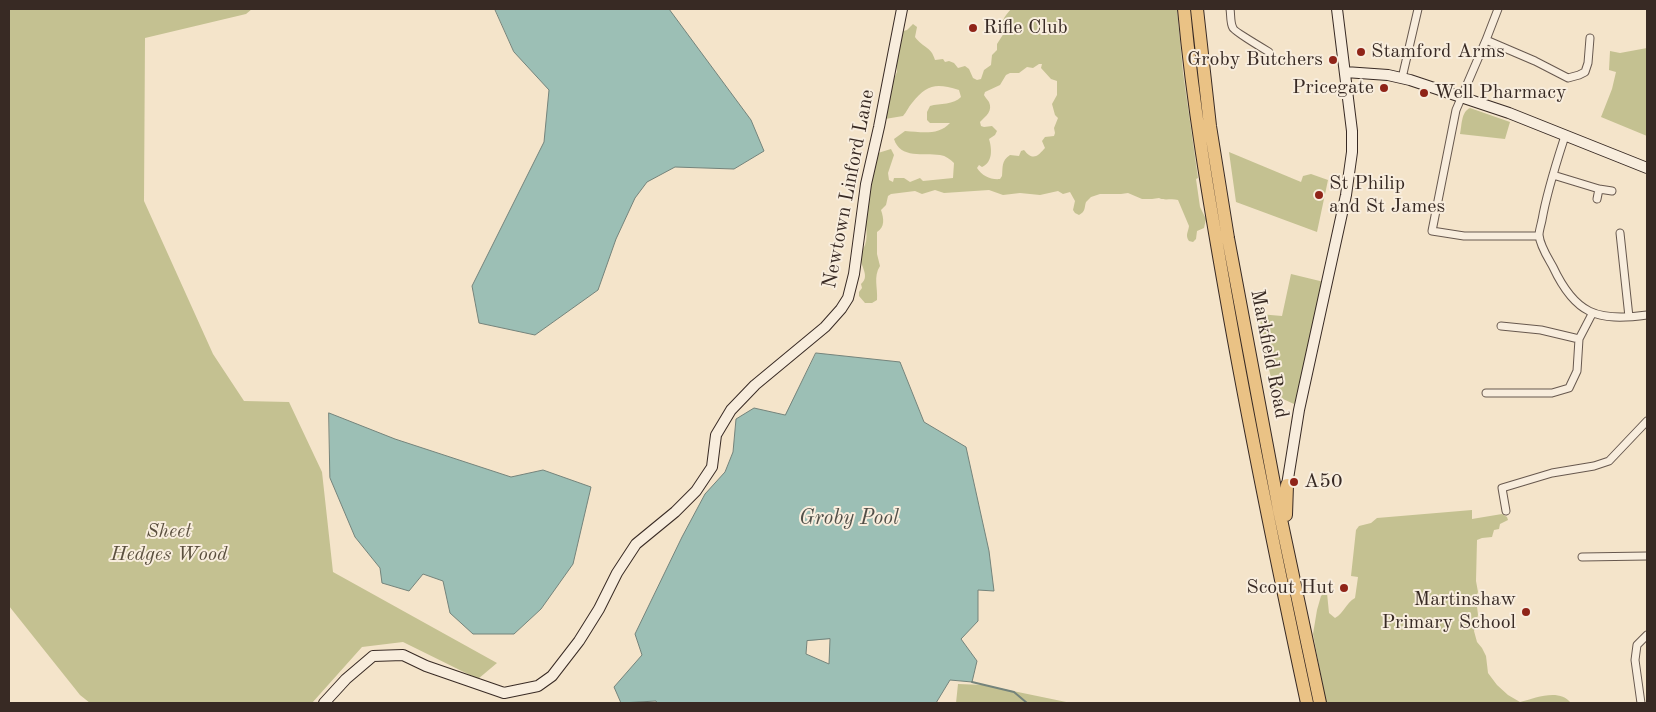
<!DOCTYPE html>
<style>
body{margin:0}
#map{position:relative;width:1656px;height:712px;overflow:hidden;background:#f4e4ca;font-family:"Old Standard TT",serif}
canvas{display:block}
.frame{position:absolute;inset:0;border:10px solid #382a24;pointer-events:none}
</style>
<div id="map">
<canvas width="1656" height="712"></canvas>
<div class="frame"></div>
</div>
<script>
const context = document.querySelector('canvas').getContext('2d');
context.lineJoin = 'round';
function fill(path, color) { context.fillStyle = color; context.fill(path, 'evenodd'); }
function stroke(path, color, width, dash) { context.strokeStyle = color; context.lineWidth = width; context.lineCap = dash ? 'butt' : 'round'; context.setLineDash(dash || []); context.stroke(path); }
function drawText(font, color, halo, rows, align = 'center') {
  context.font = font + ' "Old Standard TT",serif'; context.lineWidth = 4; context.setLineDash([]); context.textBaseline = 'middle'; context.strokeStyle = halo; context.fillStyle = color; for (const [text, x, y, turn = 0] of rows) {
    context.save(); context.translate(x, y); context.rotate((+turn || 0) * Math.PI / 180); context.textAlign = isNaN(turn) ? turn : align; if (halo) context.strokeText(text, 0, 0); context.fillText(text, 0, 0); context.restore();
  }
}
const green = new Path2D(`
 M9,9H252L246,14L145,38L144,201L213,354L244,401L289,402L322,472L333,572L497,663L478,679L403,642L362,647L312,703H90L80,695L9,606Z
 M1011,9H1177L1183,72L1198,178L1196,179L1200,207L1206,219L1204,228L1197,231L1196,239L1193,242L1189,241C1185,235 1188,233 1189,226L1178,200C1171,198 1165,201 1159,198L1152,199H1142L1128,193L1121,194H1100L1091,197L1086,202C1084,208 1086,211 1079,215L1075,213L1073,210L1075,201L1070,192L1063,194L1058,191L1040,195L1020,193L1003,195L989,190L944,193L935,190L922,194L915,191L891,194L888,196L886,205L881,210C884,219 885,227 877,232V254L880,266C873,277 878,287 877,300L872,303H865L859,296V292L862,288L861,284C872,275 857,264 861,252C862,250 864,248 865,245C869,234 864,222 866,211C868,191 873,172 878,153L891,149L894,155L888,173L889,180L893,182L894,178H904L910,182L920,178L923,181L953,178L954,163C950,159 946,156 940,155C924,153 900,159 894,139L905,131C921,132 938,136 950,123H930L927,120V112L930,106C940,103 954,105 961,97L959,90C936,83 927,84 912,103C908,107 907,112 903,116L885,119L890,96L889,90L897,72L896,56L901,43L900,32L907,30L913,24L917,27L915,37C923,48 931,46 935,60L943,59L945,62L949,61L954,63L958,68L965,66L969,69L973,78L977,80L981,79L984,70L991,65L992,55L997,50V44L1004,33C999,23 1004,17 1011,9ZM1039,64H1042L1041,68L1051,79L1057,81V95L1052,104L1055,115L1058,118L1054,128L1055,133L1054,136L1045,137L1042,141L1045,148C1041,152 1036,160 1029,155C1027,154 1026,152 1024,150L1021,151L1019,156L1010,155C1001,161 1003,167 1002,176L1000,179C991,180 982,176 977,168L979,165L982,167C993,162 992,149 989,139L995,135L997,131L992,126L984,127L981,126L980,122C986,116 993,111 989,102C987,99 985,97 984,95L985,92L1000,85L1006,75L1010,73H1019L1027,67L1033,68Z
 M1647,48V136L1601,117L1612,89L1616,72L1609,70L1610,51L1620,53Z
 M1470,108L1510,122L1505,139L1460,134C1462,125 1461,112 1470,108Z
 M1229,152L1301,182L1303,176L1311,174L1328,180L1317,232L1236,202Z
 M1291,274L1324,282L1297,399L1294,404L1283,399L1275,392L1267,362L1259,314L1282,316Z
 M1472,510V519L1502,514L1507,517L1508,520L1500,524L1499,529L1494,530L1492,537L1482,538L1477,540L1476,581L1478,592L1476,598L1478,615L1474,631L1477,642L1482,648L1486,656L1488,673L1497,685L1508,695L1520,702C1536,698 1559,688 1571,703H1326L1313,634L1317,610L1321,596L1324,593H1327L1329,613L1335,618C1344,613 1346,603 1355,598L1358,577L1351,576L1356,530L1359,526L1371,523L1377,518Z
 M958,684L984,685L1071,703H956Z`);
const water = new Path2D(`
 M495,9H669L751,120L764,151L734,169L675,167L647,182L635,198L616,239L598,290L535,335L479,323L472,286L544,142L549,90L514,52Z
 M816,353L900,362L924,422L966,447L989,551L994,591L978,590V621L961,639L977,661L972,682L950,680L936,703H657L656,701L621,703L614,687L642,655L635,634L682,537L705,494L725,472L733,452L736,419L754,408L785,415ZM830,639L829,664L806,654L807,641Z
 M329,413L395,439L511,477L543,470L591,487L573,564L541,609L514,634H473L450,613L443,581L423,574L409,591L382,583L380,568L355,537L330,478Z`);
const stream = new Path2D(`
 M972,682L1014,692L1027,703`);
const street = new Path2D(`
 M1230,9C1231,14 1230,23 1233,28C1234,31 1264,49 1269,52
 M1486,40L1498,9
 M1402,78L1418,9
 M1565,136C1556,164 1547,191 1542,220C1541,225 1539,231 1539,235C1540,246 1548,258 1553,267C1575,314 1597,322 1647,315
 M1553,175L1599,189L1612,191
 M1597,199L1599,189
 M1620,233L1629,317
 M1539,236H1464L1432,231L1456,110L1486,40L1535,61L1568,78L1579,75L1585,72L1588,63L1590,38
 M1501,326L1541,330L1579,339
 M1486,393H1552L1569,388L1577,371L1579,339L1592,314
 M1506,511L1502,488L1552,473L1594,466L1609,461L1647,421
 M1582,557L1647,556
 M1641,703L1635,660L1637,645L1647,635`);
const secondary = new Path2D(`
 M1345,72L1388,75L1410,80L1509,113L1647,168
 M1287,485L1299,410L1346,195L1352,152V131L1337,9
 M324,703L346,679L373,656L403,655L426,666L504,693L538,686L552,676L579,641L599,609L617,573L636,544L675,512L696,491L712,467L716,435L731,410L755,385L825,327L841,309L848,298L854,274L866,184L879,127L902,9`);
const highway = new Path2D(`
 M1184,9C1193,106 1209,200 1226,296C1250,432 1278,568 1307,703
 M1197,9L1210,126L1228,238L1279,510L1320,703
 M1286,515L1287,485`);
const markers = [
 [973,28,5,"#8f2418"],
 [1361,52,5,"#8f2418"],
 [1333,60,5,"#8f2418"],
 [1384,88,5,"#8f2418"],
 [1424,93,5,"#8f2418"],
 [1319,195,5,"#8f2418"],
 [1294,482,5,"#8f2418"],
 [1344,588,5,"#8f2418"],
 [1526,612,5,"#8f2418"]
];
const poiNames = [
 ["Rifle Club",983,28],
 ["Stamford Arms",1371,52],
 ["Groby Butchers",1323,60,"right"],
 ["Pricegate",1374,88,"right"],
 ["Well Pharmacy",1434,93],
 ["St Philip",1329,184],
 ["and St James",1329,207],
 ["A50",1304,482],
 ["Scout Hut",1334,588,"right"],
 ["Martinshaw",1516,600,"right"],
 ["Primary School",1516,623,"right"]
];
const streetNames = [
 ["Newtown Linford Lane",849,189,-79],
 ["Markfield Road",1269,354,79]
];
const parkNames = [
 ["Sheet",169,532],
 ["Hedges Wood",169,555]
];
const waterNames = [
 ["Groby Pool",849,518]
];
fill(green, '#c4c191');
fill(water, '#9cbfb5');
stroke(water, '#74837b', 1);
stroke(stream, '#74837b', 2);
stroke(street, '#67584e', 9);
stroke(secondary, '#382a24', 12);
stroke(highway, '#382a24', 14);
stroke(street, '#f8eddd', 7);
stroke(secondary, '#f8eddd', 10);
stroke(highway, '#eac285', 12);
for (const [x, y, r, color] of markers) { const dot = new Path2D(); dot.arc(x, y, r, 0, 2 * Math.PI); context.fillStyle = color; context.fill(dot); stroke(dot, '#f8eddd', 2); }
drawText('20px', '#382a24', '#f8eddd', poiNames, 'left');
drawText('20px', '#382a24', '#f8eddd', streetNames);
drawText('italic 20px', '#5b503f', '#f8eddd', parkNames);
drawText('italic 21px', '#514f48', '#f8eddd', waterNames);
</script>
